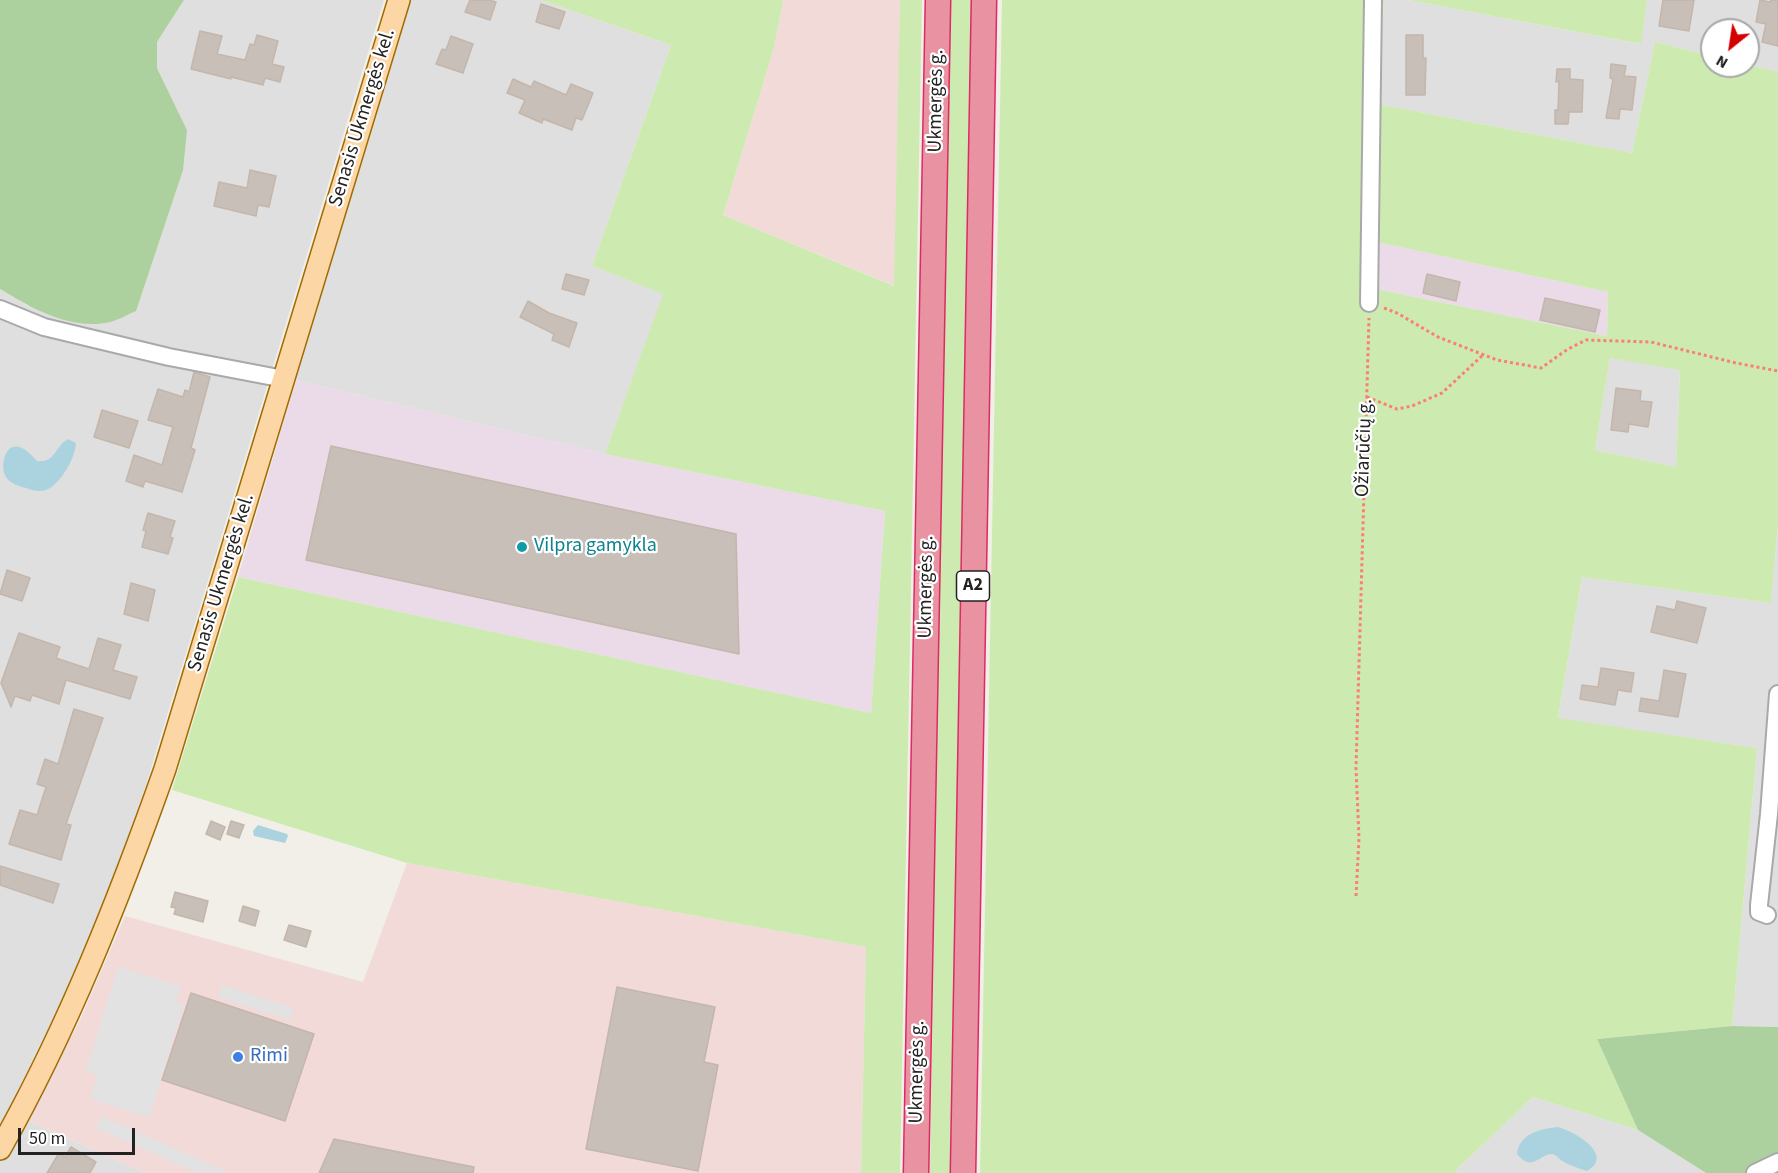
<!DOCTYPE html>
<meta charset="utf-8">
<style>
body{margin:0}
#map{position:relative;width:1778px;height:1173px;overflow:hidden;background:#f2efe9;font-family:"Source Sans 3",sans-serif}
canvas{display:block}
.north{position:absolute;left:1700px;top:18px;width:60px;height:60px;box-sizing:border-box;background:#fff;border:2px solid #a7a7a7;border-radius:50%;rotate:210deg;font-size:16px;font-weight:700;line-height:24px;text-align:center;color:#222}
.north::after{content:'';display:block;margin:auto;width:21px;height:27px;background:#d40000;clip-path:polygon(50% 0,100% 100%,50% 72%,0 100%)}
.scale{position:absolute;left:18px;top:1128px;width:117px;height:27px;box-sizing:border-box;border:3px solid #222;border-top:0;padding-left:8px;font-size:18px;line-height:21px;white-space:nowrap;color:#222;-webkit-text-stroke:4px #fff;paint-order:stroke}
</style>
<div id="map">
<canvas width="1778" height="1173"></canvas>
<div class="north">N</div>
<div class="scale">50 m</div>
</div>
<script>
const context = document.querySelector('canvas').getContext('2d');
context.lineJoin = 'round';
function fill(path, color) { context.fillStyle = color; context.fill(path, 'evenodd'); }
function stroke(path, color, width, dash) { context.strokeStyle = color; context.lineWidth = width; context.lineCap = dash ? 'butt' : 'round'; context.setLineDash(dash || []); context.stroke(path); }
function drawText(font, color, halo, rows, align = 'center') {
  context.font = font + ' "Source Sans 3",sans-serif'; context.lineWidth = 4.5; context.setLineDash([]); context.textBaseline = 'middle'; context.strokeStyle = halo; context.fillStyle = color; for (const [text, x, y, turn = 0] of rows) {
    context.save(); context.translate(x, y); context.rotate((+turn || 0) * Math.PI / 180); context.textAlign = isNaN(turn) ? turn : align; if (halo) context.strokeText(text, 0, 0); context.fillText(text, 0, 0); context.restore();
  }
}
const residential = new Path2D(`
 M184,0H384L146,785L113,878L67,990L10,1106L27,1120L145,1173H0V289L28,306L187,130L157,68V42Z
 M411,0H541L671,45L592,266L664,294L605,454L296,380Z
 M1384,0H1408L1640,44L1647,0H1778V72L1748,65V30H1712V56L1655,42L1632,153L1378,104Z
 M1610,358L1680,369L1676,467L1595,450Z
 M1778,525V1027L1732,1026L1757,748L1558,719L1582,577L1771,603Z
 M1533,1097L1638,1130L1706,1173H1457L1456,1170Z`);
const commercial = new Path2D(`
 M783,0H900L895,286L723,215L774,48Z
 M407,863L866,947L861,1173H145L27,1120L80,1020L125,916L363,982Z`);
const industrial = new Path2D(`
 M1377,242L1608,292L1607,336L1380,290Z
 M296,380L605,454L885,511L871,713L238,577Z`);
const grass = new Path2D(`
 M541,0H783L774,48L723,215L894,286L900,0H922L900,1173H861L866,947L407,863L172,790L238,577L871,713L885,511L605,454L663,294L592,266L671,45Z
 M949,0H972L952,1173H930Z
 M1002,0H1384L1378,104L1632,153L1655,42L1712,56V66L1748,65L1778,72V525L1771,603L1582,577L1558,718L1757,748L1732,1026L1597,1039L1638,1130L1533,1097L1456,1170L1457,1173H980ZM1377,242L1608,292L1607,336L1380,290ZM1610,358L1680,370L1676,467L1595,450Z
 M1408,0H1647L1641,44Z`);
const forest = new Path2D(`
 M0,0H184L157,42V68L187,130L183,170L136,311C128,314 119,320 110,322C72,331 31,308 0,289Z
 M1732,1026L1778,1027V1173H1706L1638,1130L1597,1039Z`);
const parking = new Path2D(`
 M118,967L181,986L176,1002L184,1005L149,1117L90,1099L97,1075L86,1071Z
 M222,985L294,1008L290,1020L218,997Z
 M101,1116L230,1173H197L96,1128Z`);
const water = new Path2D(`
 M68,439L76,443C75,457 65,475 55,484C46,493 38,492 26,488C19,486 11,484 6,477C0,468 4,443 19,447C27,449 32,456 37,461C56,463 54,447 68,439Z
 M258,825L287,834L288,836L285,843L254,836L253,831Z
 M1557,1127C1573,1130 1616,1155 1587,1171C1579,1168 1571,1166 1564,1162C1559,1160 1558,1155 1552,1154C1539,1154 1533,1173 1517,1154C1519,1134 1540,1129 1557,1127Z`);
const building = new Path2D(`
 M470,0H489L496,2L490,20L465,12Z
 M1663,0H1694L1689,31L1659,26Z
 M1760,0L1770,2L1771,0H1778V46L1762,42L1766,24L1756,22Z
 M541,4L565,12L559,29L536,22Z
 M200,31L222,36L217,54L245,60L250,44L254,45L257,35L278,41L272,64L284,67L280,82L265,78L263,85L231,77V79L191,69Z
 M1406,35H1423V58H1426L1425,95H1406Z
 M451,36L473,44L463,73L436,64L442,49L446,50Z
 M1611,64L1626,66L1624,76L1636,77L1632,110L1620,109L1619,119L1606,118L1613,79L1610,78Z
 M1557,69H1570V79L1583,80L1582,112H1569L1568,124H1555V110H1558L1559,81L1556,82Z
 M513,79L531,87L534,81L566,95L571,84L593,93L582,120L576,118L572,130L543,119L542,123L519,113L525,100L507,93Z
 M250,170L276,176L269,207L258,205L256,216L214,206L219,182L247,188Z
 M566,274L589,280L584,295L562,289Z
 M1427,274L1460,282L1456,301L1423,293Z
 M1545,298L1600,310L1595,332L1540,320Z
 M528,301L549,313L577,323L569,347L552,340L554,334L520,317Z
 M194,372L210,377L191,448L195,450L182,492L145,481L143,487L126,481L134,455L162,465L173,427L148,420L158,389L183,397L185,390L189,392Z
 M1616,388L1641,391L1640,401L1652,402L1648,427L1629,424L1628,432L1611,430Z
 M102,410L138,421L129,448L94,437Z
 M331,446L736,534L739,654L306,560Z
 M148,513L175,521L170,537L173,538L168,554L142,547L146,531L143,530Z
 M7,570L30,578L22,601L0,594Z
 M131,583L155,590L148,621L124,614Z
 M1677,601L1706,608L1697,643L1651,632L1657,606L1675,610Z
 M19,633L60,647L56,658L89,669L98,638L121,645L113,670L137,677L130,699L66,680L59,704L32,695L30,701L15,696L11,707L1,683Z
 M1601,668L1634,673L1631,692L1618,690L1615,705L1580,699L1582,685L1598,687Z
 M1664,670L1686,674L1678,717L1639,711L1641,698L1659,701Z
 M74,709L103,718L66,824L71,825L61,860L9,844L20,810L37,815L46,787L37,784L45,759L58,764Z
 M211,821L225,827L220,840L206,834Z
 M231,821L244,825L239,838L227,834Z
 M0,866L59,884L53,903L0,885Z
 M175,892L208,901L203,922L174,914L176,908L171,907Z
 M243,906L259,911L255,926L239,921Z
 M289,925L311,931L306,947L284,940Z
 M617,987L715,1007L704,1062L718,1065L698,1171L586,1149Z
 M191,993L314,1034L285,1121L162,1080Z
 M334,1139L474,1167L473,1173H319Z
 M71,1147L96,1162L90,1173H47L59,1153L65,1157Z`);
const path = new Path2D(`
 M1384,308L1397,313L1438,337L1497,360L1541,368L1568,349L1586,340L1651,342L1736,363L1778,371
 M1367,397L1397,409L1412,406L1442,393L1484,354
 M1356,896L1359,838L1356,768L1369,318`);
const minor = new Path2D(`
 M1369,303L1373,0
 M0,309L44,327L169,357L284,379
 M1767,915L1759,912V905L1769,814L1778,694
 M1755,1173L1778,1162`);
const major = new Path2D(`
 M0,1149C68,1028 119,899 165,769L399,0`);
const highway = new Path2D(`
 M916,1173L938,0
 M963,1173L984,0`);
const markers = [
 [522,547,6,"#0f9aa8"],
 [238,1057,6,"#3f7fe0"]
];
const shields = [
 [973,586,33]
];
const shieldNames = [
 ["A2",973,586]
];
const streetNames = [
 ["Ukmergės g.",937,101,-89],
 ["Senasis Ukmergės kel.",363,118,-73],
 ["Ožiarūčių g.",1365,448,-88],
 ["Senasis Ukmergės kel.",222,583,-73],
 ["Ukmergės g.",927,587,-89],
 ["Ukmergės g.",918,1072,-89]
];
const cultureNames = [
 ["Vilpra gamykla",534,547]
];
const shopNames = [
 ["Rimi",250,1057]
];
fill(residential, '#e0dfdf');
fill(commercial, '#f2dad9');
fill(industrial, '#ebdbe8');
fill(grass, '#cdebb0');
fill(forest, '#add19e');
fill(parking, '#e2e2e2');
fill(water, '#aad3df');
fill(building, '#c7bfb8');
stroke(building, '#c4b6ab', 1.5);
stroke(minor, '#a9a9a9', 20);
stroke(major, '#a06b00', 24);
stroke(highway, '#dc2a67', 27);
stroke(path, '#fa8072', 3, [3, 3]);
stroke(minor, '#fff', 16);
stroke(major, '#fcd6a4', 21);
stroke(highway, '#e892a2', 24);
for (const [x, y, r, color] of markers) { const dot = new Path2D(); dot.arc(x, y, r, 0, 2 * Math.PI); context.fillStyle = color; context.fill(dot); stroke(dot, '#fff', 2); }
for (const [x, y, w] of shields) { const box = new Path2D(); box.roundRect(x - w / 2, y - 15, w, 30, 4.5); context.fillStyle = '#fff'; context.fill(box); stroke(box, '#222', 1.5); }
drawText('bold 18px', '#222', null, shieldNames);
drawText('20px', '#222', '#fff', streetNames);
drawText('20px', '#0d838f', '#fff', cultureNames, 'left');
drawText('20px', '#366cbe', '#fff', shopNames, 'left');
</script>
